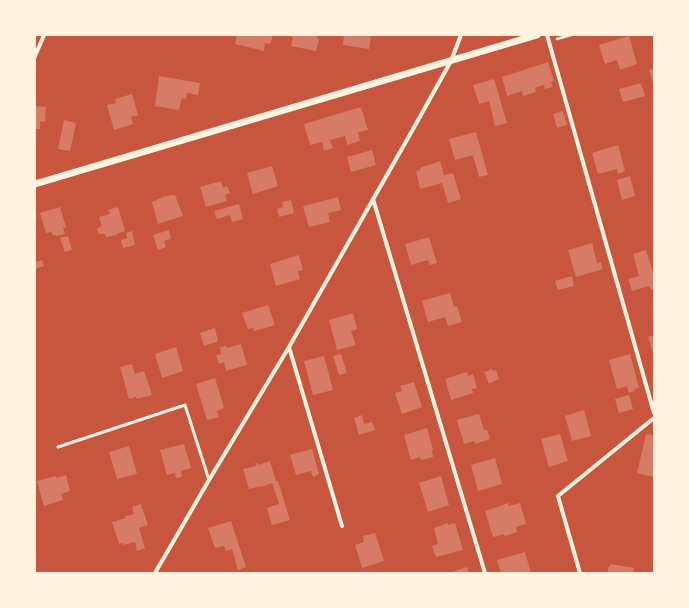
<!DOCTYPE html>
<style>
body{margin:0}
#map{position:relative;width:689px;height:608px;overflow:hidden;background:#c8553d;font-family:Ubuntu,sans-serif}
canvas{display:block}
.frame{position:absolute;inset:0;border:36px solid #fff3e0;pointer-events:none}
</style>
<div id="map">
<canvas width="689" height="608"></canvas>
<div class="frame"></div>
</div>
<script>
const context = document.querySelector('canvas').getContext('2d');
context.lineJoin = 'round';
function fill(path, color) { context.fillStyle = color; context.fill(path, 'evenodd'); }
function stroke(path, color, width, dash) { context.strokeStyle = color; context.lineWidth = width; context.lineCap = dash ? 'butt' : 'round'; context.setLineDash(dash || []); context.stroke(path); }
const building = new Path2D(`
 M237,35H273L270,44L265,43L264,51L235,44Z
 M291,35H318L317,39H319L316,51L291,46L293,37H291Z
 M344,35H365L371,37L369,49L343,45Z
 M629,36L637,64L620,70L617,60L605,64L599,45Z
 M548,62L554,81L551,82L553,87L545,89L544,85L535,88L536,92L523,96L522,91L507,96L502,77Z
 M654,69V87L649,70Z
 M159,76L200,83L198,95L187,93L186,99L182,98L179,110L155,106Z
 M494,79L507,123L495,126L489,101L479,104L473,85Z
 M641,83L645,96L623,102L619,89Z
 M132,94L138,115L131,117L133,124L114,130L107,105L116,103L115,99Z
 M35,106L46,107L45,122L40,121V129H35Z
 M361,107L368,130L358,132L360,141L347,145L345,136L330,140L333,148L324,151L322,142L310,145L304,124Z
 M563,111L567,125L557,128L553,114Z
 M64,120L76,123L70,151L58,149Z
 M476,132L488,175L479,177L473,155L455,160L449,139Z
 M618,145L625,171L618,174L617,169L598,174L592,153Z
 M372,150L376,165L351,172L347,157Z
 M440,161L444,175L453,173L461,199L448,203L442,183L420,189L416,171L420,170V168Z
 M272,166L278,186L253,194L247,173Z
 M630,176L635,196L622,200L617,180Z
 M221,181L223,188L227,186L230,193L225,195L227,201L206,207L200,187Z
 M175,195L183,216L158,224L152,202L165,196Z
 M338,197L341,210L328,213L330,222L309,227L303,206Z
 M291,200L294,213L279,217L277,209L283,207L282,202Z
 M239,204L243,219L232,222L230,215L217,219L214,211Z
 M60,207L66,227L63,228L65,234L56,236L55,235H53L51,232L46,233L40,213Z
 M118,207L125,231L116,234L117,235L106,237L105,234H99L97,229L102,226L99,217L110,214L108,210Z
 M169,230L171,239L164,241L166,247L158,250L153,235Z
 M132,231L135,245L123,248L121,240L127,238L126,233Z
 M68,236L72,250L65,252L60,238Z
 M429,237L437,263L430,265L428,260L411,265L405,244Z
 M592,243L597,263L601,262L603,269L576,277L568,250Z
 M646,250L654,276V289L651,290L649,286L632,291L628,279L639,276L633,254Z
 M299,255L303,270L298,271L300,279L276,286L270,264Z
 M42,260L44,266L35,269V262Z
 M572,276L574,286L558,290L555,281Z
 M450,293L454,307L457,306L462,322L448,326L445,317L428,322L422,301Z
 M268,305L275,325L254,331L253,328L248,329L242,313Z
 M353,313L357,329L351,331L356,345L337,350L329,320Z
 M215,328L218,341L204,346L200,333Z
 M654,335V356L648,337Z
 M241,344L247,365L226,371L224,362L219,364L216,355L221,354L220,347L226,346L227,348Z
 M176,347L183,371L162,378L155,354Z
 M341,354L347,373L339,375L333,356Z
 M630,354L639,388L634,389L635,391L629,393L627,386L617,389L609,360Z
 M324,356L333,390L313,395L304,361Z
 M132,364L135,374L144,371L152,395L137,399L136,397L129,399L120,367Z
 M492,369L493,371L496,370L499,379L489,384L484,372Z
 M467,372L468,376L473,374L477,388L472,389L473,393L451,400L445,379Z
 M215,378L224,408L217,411L219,417L207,420L196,384Z
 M414,382L422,407L402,414L395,393L402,391L400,386Z
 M629,395L633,409L619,413L615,399Z
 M584,410L591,436L572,441L565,416Z
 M479,414L484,430H487L490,439L475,444L474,441L464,444L457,420Z
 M362,415L364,424L372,422L375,430L359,435L354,418Z
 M427,428L433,450L432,451L433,457L421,460L420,457L411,460L404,435Z
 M560,434L568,461L549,467L541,439Z
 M646,434L654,435V477L637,473Z
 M184,444L191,468L181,471L182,477L176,478L175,473L167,475L160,450Z
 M129,446L137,474L117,479L109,452Z
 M312,449L319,474L313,477L311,471L296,475L290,455Z
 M495,458L502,484L478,491L471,465Z
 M270,461L276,481H278L290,520L272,525L267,508L279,504L272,483L261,487V486L249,489L243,469L256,466L255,463H257L258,465Z
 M66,475L70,491L61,494L63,500L44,506L37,481L56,476V478Z
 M441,476L449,505L428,512L419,483Z
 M508,503L509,506L520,503L526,524L516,527L517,532L505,536L504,534L493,537L485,511Z
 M141,504L148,525L139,528L145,548L137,551L135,542L124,545L123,543L119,544L112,522L126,518L125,516L134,514L132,507Z
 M231,521L246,567L238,570L232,549L226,551L224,546L215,548L208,528Z
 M448,523V525L455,523L463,550L436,557L432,546L438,544L434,528Z
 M375,533L384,561L362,568L355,545L364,542L363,536Z
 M525,552L531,573H501L497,560Z
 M611,564L634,568L633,573H608V568Z
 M467,567L469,573H449Z`);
const path = new Path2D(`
 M557,39L571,35`);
const service = new Path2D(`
 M58,447L185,405L209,480`);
const minor = new Path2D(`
 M547,35L654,413
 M35,56L44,35
 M373,199L485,573
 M289,347L342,526
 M155,573L209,480L289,347L412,131L451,61L461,35
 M580,573L558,496L654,418`);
const tertiary = new Path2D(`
 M35,184L537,35`);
fill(building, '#d67c66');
stroke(path, '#fff3e0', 2.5);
stroke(service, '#fff3e0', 3);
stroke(minor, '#fff3e0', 4);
stroke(tertiary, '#fff3e0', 7);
</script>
